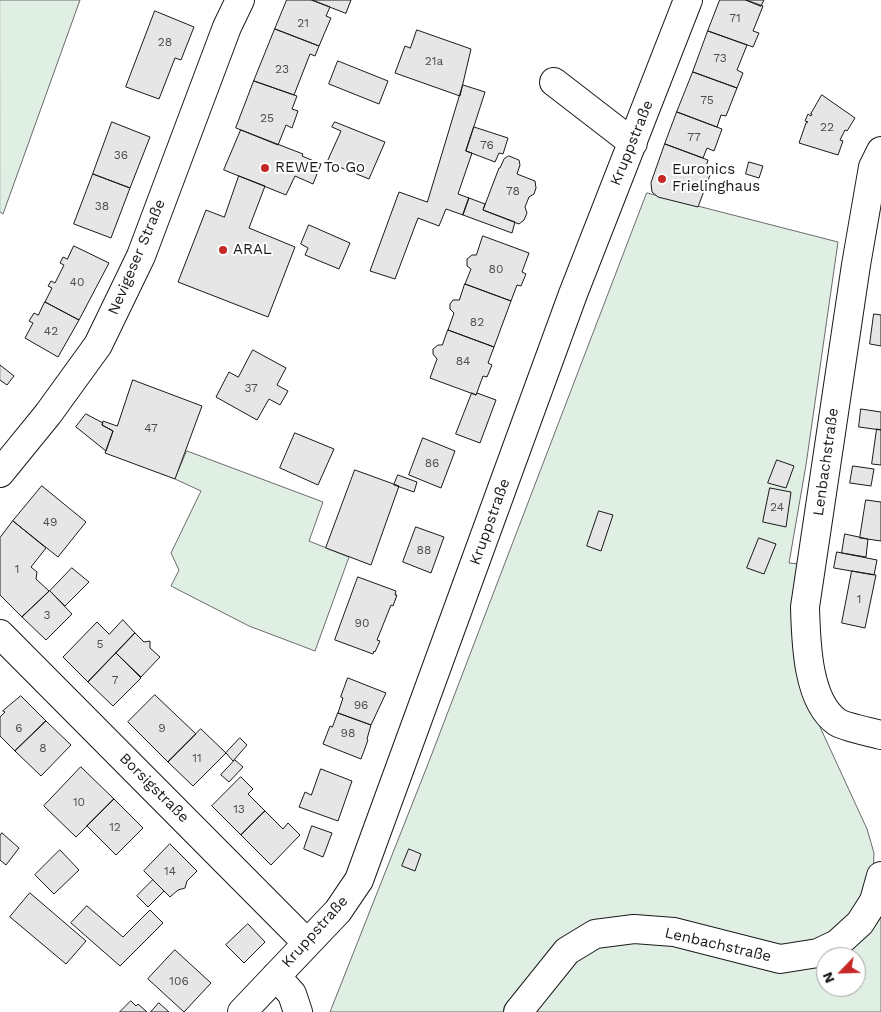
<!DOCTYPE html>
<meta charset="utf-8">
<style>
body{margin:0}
#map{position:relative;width:881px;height:1012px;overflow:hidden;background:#fff;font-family:"Work Sans",sans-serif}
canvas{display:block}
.north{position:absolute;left:816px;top:947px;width:50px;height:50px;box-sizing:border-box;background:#fff;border:1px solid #a3a3a3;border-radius:50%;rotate:246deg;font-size:14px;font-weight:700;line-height:20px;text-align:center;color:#1a1a1a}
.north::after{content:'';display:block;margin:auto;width:18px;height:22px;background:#c62828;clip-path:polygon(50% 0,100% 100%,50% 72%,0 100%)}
</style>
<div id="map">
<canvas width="881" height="1012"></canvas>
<div class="north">N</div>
</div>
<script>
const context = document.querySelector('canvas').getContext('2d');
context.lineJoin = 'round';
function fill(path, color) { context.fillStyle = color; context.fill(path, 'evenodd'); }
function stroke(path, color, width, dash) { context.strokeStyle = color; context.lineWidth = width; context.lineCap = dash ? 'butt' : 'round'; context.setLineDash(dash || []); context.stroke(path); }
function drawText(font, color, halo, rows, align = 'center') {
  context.font = font + ' "Work Sans",sans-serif'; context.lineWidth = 4; context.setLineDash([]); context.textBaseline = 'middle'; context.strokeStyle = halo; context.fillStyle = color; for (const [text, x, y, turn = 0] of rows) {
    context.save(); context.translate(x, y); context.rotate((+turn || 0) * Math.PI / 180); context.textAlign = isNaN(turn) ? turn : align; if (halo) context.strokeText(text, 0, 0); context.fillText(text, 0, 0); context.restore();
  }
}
const green = new Path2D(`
 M0,0H80L3,214L0,212Z
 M647,193L838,242L806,465L789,563L800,564L809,703L867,829L874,853L873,878L881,910V1012H330L428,764ZM826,957H856V987H826Z
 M187,451L323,502L309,541L349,557L315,651L249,626L171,586L179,570L171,553L201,491L175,479Z`);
const building = new Path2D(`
 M287,0H312L330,7L326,16L331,18L319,46L275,29Z
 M312,0H351L346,13Z
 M720,0H746L763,6L753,31L759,33L753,47L708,31Z
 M746,0H764L761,6Z
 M155,11L194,27L181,60L175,58L159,99L126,87Z
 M275,29L319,46L315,56L310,54L294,95L254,81Z
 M417,30L471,49L460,96L395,73L405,46L410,48Z
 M708,31L747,45L737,70L743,73L737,88L693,72Z
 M338,61L388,81L379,104L329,84Z
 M693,72L737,88L726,116L721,115L717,127L677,112Z
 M254,81L297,96L292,109L298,111L292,128L286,125L278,145L236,128Z
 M463,85L485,92L466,151L472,153L458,194L469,198L463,215L446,209L439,226L418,218L395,279L370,271L399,192L427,202Z
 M822,95L855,118L847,131L845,130L840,140L843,141L838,155L799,143L806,123L808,122L805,121L808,114L811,116L812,114H811Z
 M677,112L722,129L714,151L707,148L703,158L665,144Z
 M112,122L150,137L130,188L93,174Z
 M335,122L385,142L369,179L327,162L341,131L332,127Z
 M474,127L508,138L503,154L499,153L495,162L466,151Z
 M241,130L303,154L302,156L321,164L313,184L295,176L286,195L224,170Z
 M665,144L708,160L704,173L710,175L698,207L658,197L652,192L651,183Z
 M509,156L519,160L520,165L517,174L535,181L536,188L534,194L529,197L525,207L527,213L524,220L519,224L483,210L499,168H500L504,159Z
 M749,162L763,166L759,178L746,174Z
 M93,174L130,188L111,238L74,224Z
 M239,176L265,186L249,228L295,247L268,317L178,282L206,210L224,217Z
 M469,198L485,204L483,210L515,222L512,233L463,215Z
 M309,225L350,243L339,269L305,255L308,248L301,244Z
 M483,236L529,253L522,272L526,274L521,286L517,285L511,301L465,284L471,269L467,266V259L472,255H476Z
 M74,246L109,263L79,320L45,302L52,288L48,286L51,281L55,283L64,265L60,263L63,257L67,259Z
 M465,284L511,301L494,347L448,330L454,313L450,309V304L453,300H459Z
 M45,302L79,320L58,357L25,338L33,323L29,321L34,313L38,315Z
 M874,314L881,315V346L870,344Z
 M448,330L494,347L488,363L492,365L487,377L483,376L476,395L430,378L437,359L433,354V349L438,345H442Z
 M253,350L286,368L277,385L288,391L280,405L269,399L257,420L216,397L229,372L238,377Z
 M0,365L14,376L7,385L0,380Z
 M133,380L202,406L175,479L105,453L113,431L102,425L103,421L117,426Z
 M472,393L476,395L477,393L496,400L480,443L456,434Z
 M861,409L881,412V430L859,427Z
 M86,414L103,423L102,425L113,431L106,451L76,427Z
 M877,429L881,430V465L872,464Z
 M295,433L334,449L318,485L280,468Z
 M423,438L455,451L441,488L409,475Z
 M777,460L794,466L786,488L768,483Z
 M853,466L874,469L871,486L850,483Z
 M355,470L399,486L371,565L326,548Z
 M398,475L417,482L414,492L394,485Z
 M42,486L86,522L58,557L13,521Z
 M770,488L791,492L786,527L763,522Z
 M866,500L881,502V541L860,538Z
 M599,511L613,515L601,551L587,546Z
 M13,521L46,548L31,567L37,572L36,579L49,591L22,617L0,595V538Z
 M416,527L444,537L431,573L403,562Z
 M845,534L868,539L866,557L842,553Z
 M759,538L776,544L764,574L747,568Z
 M837,552L877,560L874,575L834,568Z
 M72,568L89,582L65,606L50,591Z
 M852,571L876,575L865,628L842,623Z
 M358,577L396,591L395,595H397L393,606L391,605L377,640L380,641L375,652L374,651L373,654L335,640Z
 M50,591L72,614L46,640L22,617Z
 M123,620L135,633L88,682L63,657L97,622L109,634Z
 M135,633L144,642L150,641V648L160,657L141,677L116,653Z
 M116,653L141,678L113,706L88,682Z
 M348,678L386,693L371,725L338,713L343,698L341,697Z
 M155,695L196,734L168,762L128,722Z
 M21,696L46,721L15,751L0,736V717L5,712L3,711Z
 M338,713L371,725L367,739L368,740L361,759L323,744L330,726L332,727Z
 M46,721L71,745L41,776L15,751Z
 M201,729L226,753L193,786L168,762Z
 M240,738L247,745L233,761L226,753Z
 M235,760L243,767L229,782L221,775Z
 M81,767L114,799L76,837L44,806Z
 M321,769L352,781L338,821L299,807L305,792L311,795Z
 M241,777L253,789L248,794L265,811L241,835L212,806Z
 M114,799L143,828L116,855L87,826Z
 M265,811L283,829L288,823L300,835L271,865L241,835Z
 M312,826L332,833L323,857L304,849Z
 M2,833L19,848L6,865L0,860V836Z
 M170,844L197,871L187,881L185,888L178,890L170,897L144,871Z
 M409,849L421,854L415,871L402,866Z
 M60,850L79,870L54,894L35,875Z
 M153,880L164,891L148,907L137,896Z
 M30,893L86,941L66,964L10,917Z
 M87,906L123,937L150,910L163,923L120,966L71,923Z
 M248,924L265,942L244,963L226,945Z
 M175,950L211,983L184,1012L148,979Z
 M131,1001L136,1006L138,1004L147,1012H120Z
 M159,1003L169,1012H151Z`);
const minor = new Path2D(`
 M554,82L633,143
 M881,151L873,167L856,265L805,607C806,641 807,701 837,722C844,727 871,732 881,735
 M0,634L307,943
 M276,976L292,994L298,1012
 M242,1012L338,911L359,880L573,294L688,0
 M518,1012L567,951L595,934L634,929L674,932L780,959L818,953L837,944L860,923L874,901L881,876`);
const major = new Path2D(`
 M0,473L48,414L98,345L141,256L227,27L240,0`);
const markers = [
 [265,168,5,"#c62828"],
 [662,179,5,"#c62828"],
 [223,250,5,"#c62828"]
];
const numberNames = [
 ["71",735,18],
 ["21",303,23],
 ["28",165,42],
 ["73",720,58],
 ["21a",434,61],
 ["23",282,69],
 ["75",707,100],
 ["25",267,118],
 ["22",827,127],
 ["77",694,137],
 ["76",487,145],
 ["36",121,155],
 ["78",513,191],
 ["38",102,206],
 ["80",496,269],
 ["40",77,282],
 ["82",477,322],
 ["42",51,331],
 ["84",463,361],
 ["37",251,388],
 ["47",151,428],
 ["86",432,463],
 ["24",777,507],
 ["49",50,522],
 ["88",424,550],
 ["1",17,569],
 ["1",859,599],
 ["3",47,615],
 ["90",362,623],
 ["5",100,644],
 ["7",115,680],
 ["96",361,705],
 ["6",19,728],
 ["9",162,728],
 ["98",348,733],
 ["8",43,748],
 ["11",197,758],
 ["10",79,802],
 ["13",239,809],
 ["12",115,827],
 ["14",170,871],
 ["106",179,981]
];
const streetNames = [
 ["Kruppstraße",632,143,-68],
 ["Nevigeser Straße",137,257,-67],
 ["Lenbachstraße",826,462,-82],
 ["Kruppstraße",490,522,-70],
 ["Borsigstraße",154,788,45],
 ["Kruppstraße",315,932,-48],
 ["Lenbachstraße",718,945,13]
];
const poiNames = [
 ["REWE To Go",275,168],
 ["Euronics",672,170],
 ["Frielinghaus",672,187],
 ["ARAL",233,250]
];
fill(green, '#e0efe3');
stroke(green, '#6a6a6a', 1);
fill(building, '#e6e6e6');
stroke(building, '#1a1a1a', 1);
stroke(minor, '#1a1a1a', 30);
stroke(major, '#1a1a1a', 30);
stroke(minor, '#fff', 28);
stroke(major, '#fff', 28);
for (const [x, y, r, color] of markers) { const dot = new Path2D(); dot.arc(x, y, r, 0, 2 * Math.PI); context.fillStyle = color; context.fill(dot); stroke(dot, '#fff', 2); }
drawText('12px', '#4d4d4d', null, numberNames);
drawText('15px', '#1a1a1a', '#fff', streetNames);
drawText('15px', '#1a1a1a', '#fff', poiNames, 'left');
</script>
